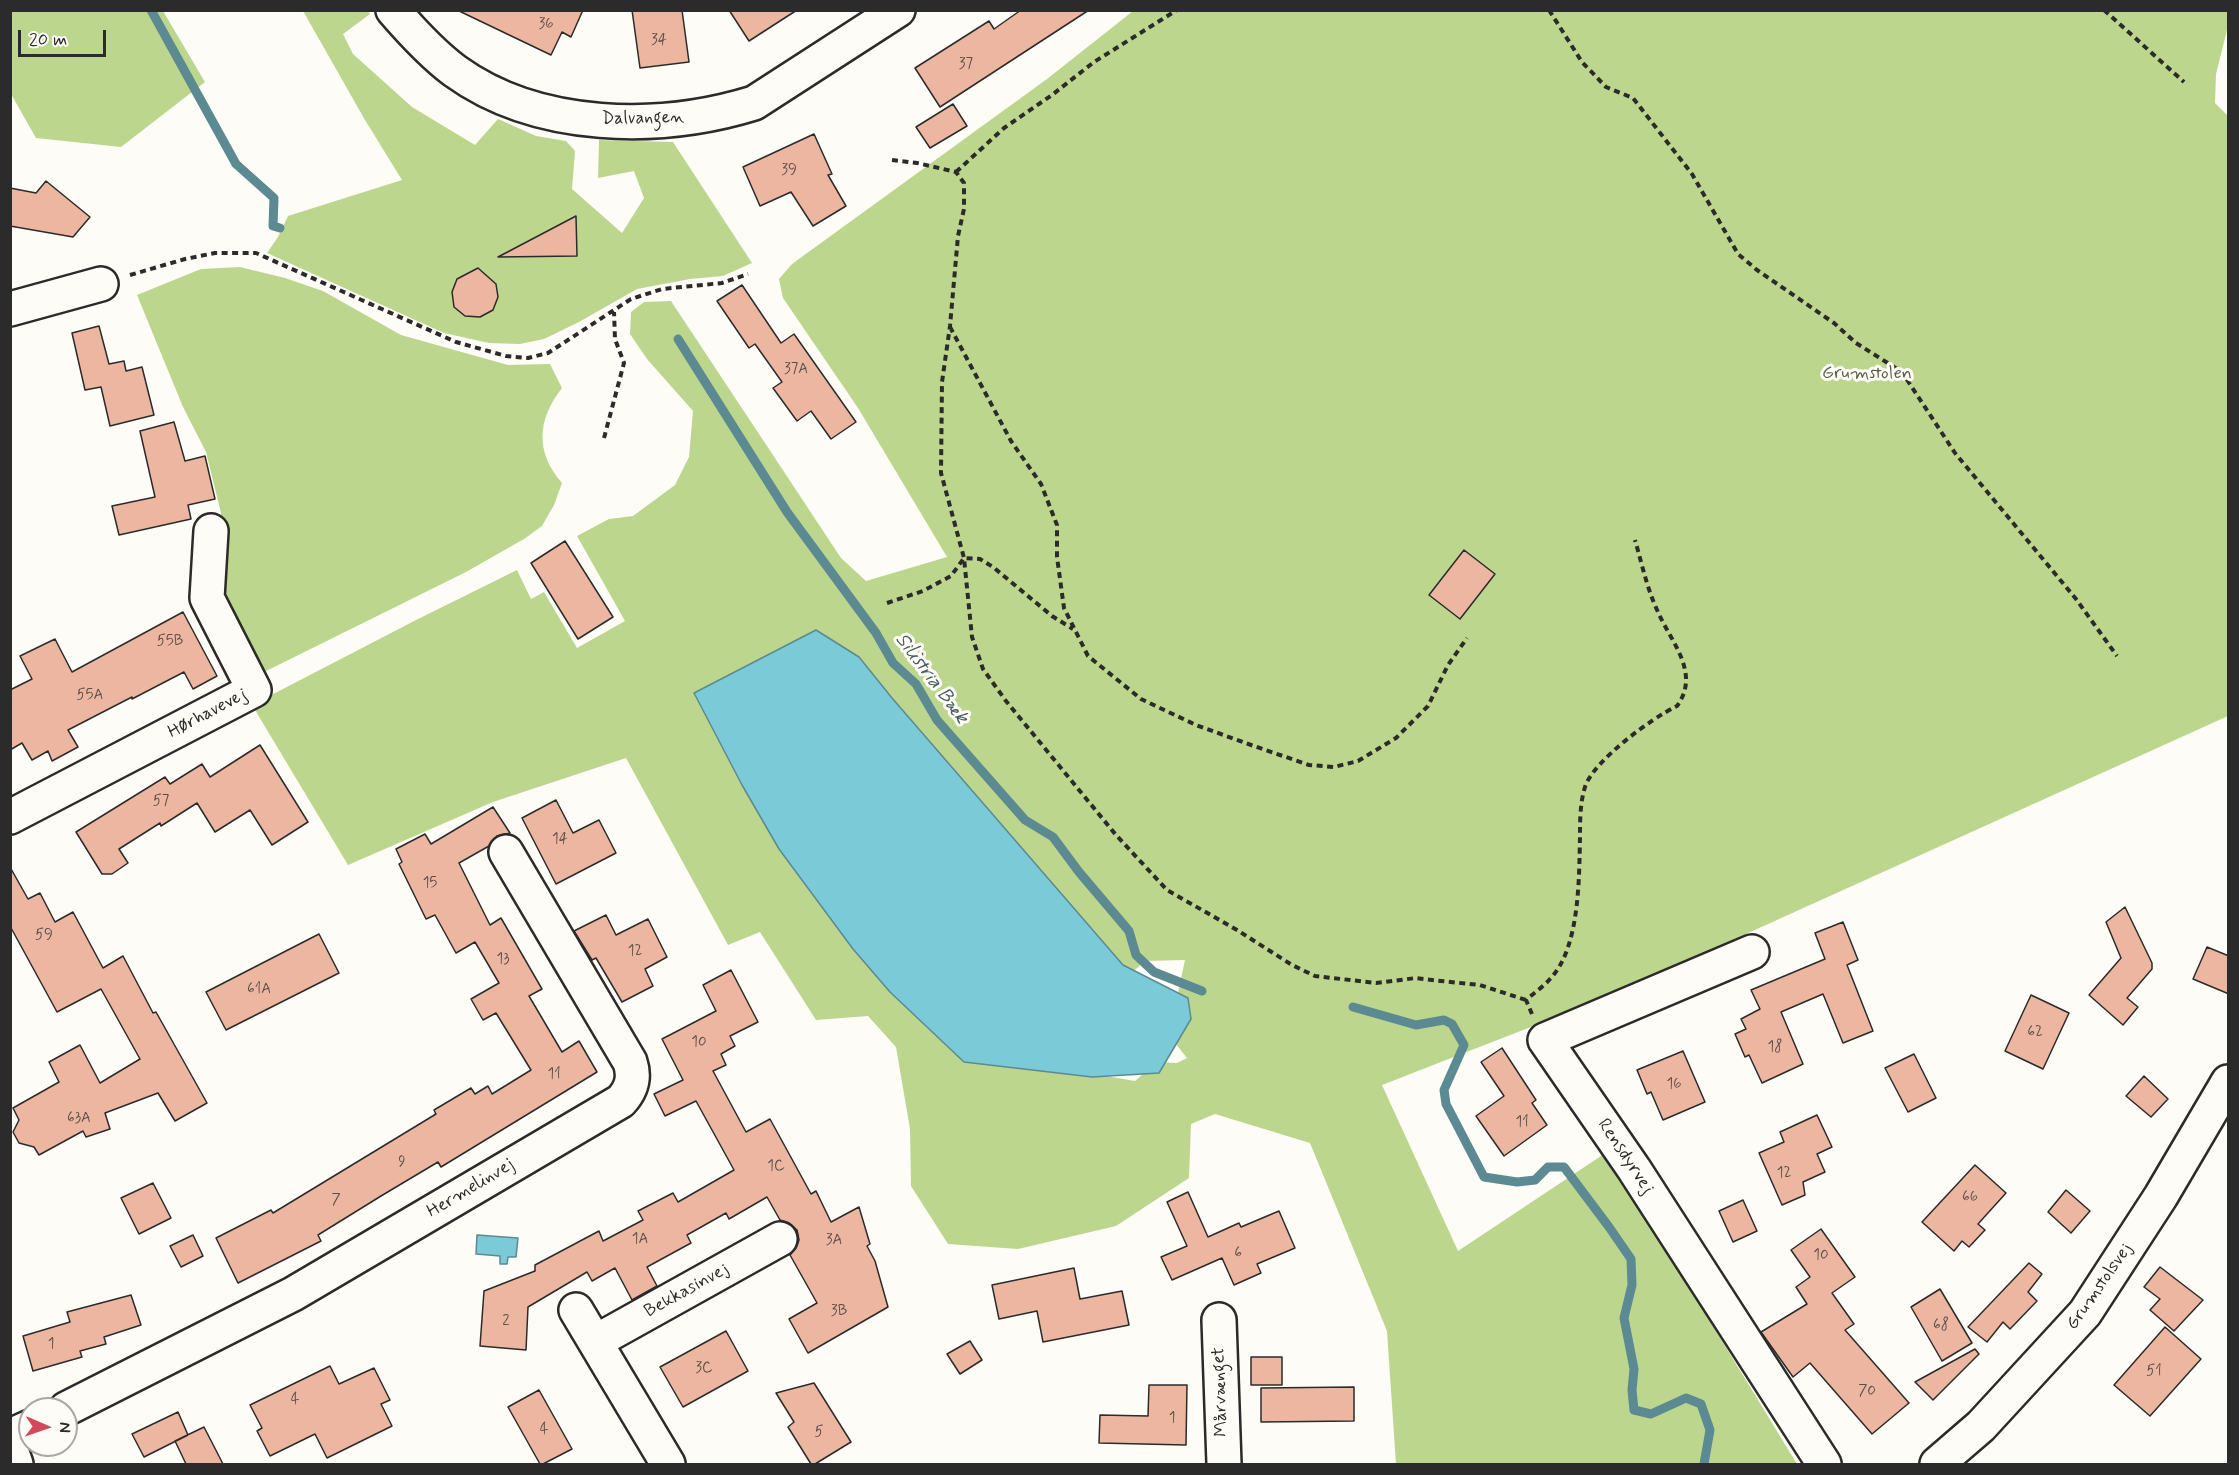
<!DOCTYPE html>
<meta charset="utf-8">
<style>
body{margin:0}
#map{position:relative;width:2239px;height:1475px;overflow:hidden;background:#fdfcf7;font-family:Mynerve,sans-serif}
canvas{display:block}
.frame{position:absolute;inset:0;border:12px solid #2b2b2b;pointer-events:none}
.north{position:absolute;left:18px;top:1397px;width:60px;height:60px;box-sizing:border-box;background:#fdfcf7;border:2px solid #a9a8a5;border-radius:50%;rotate:92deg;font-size:16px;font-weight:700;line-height:24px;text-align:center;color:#2b2b2b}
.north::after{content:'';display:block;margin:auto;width:21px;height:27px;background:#d1495b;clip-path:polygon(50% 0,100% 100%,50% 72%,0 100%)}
.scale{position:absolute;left:18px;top:30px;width:88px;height:27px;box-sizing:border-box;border:3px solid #2b2b2b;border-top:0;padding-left:8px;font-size:18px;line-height:21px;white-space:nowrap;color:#2b2b2b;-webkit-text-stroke:4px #fdfcf7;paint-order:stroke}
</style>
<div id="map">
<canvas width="2239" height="1475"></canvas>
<div class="frame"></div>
<div class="north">N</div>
<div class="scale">20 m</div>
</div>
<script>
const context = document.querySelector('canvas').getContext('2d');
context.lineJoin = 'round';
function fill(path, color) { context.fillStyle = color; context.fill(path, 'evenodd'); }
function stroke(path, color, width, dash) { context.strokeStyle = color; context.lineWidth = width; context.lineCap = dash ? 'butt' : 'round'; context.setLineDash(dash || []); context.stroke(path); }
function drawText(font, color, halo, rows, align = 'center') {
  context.font = font + ' Mynerve,sans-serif'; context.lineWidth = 6; context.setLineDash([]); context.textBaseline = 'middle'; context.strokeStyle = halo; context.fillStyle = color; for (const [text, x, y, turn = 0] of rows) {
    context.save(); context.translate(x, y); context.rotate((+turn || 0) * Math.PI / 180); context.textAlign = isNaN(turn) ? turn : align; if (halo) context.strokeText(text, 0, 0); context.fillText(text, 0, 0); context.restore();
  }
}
const green = new Path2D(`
 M367,10L370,14L343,34L353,54L412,107L475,145L498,119L536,136L566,141L575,151L572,189L622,233L644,198L634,171L598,178L599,140L673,142L752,263L723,276L690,279L637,289L579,322L544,339L520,344L489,343L444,333L267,253L278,237L288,216L402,180L365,120L303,11Z
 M10,11H163L205,82L121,147L36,138L11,94Z
 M1133,11H2228V26L2216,74L2215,103L2228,116V716L1600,1000L1382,1085L1458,1251L1607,1152L1797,1464H1396L1387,1331L1310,1143L1215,1114L1191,1124L1189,1178L1116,1226L1018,1249L948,1244L911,1186L910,1129L896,1047L868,1016L816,1020L760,932L728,945L626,758L493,802L348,865L252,705L418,619L517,570L531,599L544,592L577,648L625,621L577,536L609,519L633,516L675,485L689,457L693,411L647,359L630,334L631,312L644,302L671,301L841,558L866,581L947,557L858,408L783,298L779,279L792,264L1047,79ZM1185,960L1175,1007L1176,1044L1187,1058L1177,1063L1157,1062L1135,1081L1088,1073L1058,1038L1145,961Z
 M240,267L285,278L323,291L401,335L508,365L550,364L562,388C537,420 535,452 562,483L554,505L542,526L524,539L466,572L254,677L217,596L221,513L206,452L183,407L137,295L201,269Z`);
const water = new Path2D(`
 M816,630L859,657L892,698L1123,965L1188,998L1191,1019L1159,1073L1092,1077L964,1062L890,992L853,949L779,849L742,785L694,693Z
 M477,1235L518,1238L516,1257H508L507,1264H500V1256L476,1254Z`);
const stream = new Path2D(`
 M151,10L236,164L274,198L273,226L280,228
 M678,339L787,512L876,633L893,663L916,684L937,720L1025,820L1053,837L1079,872L1129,931L1136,955L1154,972L1202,991
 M1353,1007L1416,1025L1444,1020L1452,1024L1464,1045L1444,1090L1446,1104L1484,1177L1517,1182L1535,1180L1548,1167H1564L1609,1227L1631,1259L1632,1285L1624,1318L1634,1369L1632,1390L1634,1410L1651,1414L1686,1398L1701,1404L1710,1430L1704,1464`);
const building = new Path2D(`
 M457,10H583L571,37L562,32L551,55Z
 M632,10H682L689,62L640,68Z
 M729,10H797L749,41Z
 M1021,10H1089L940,107L915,68L989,21L994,29Z
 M953,104L967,126L930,148L916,127Z
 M814,134L832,174L828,175L846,206L813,226L791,192L760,206L743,167Z
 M46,181L90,217L73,237L10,226V188L36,193Z
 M576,216L577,256L498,257Z
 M478,268L496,284L498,297L493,310L480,317L465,316L454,307L452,292L457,279Z
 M742,285L781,343L794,334L856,422L831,439L811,411L797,421L773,388L782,382L755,344L749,348L717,301Z
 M99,326L109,364L124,361L126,371L142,367L154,415L110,426L101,387L85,390L72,333Z
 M174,422L185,461L205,456L215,499L188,505L191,519L119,535L112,506L155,497L140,431Z
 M565,541L613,617L578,639L531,563Z
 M1464,550L1495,574L1460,619L1429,595Z
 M183,612L217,676L193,689L184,672L132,699V697L68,730L78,747L52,761L48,751L32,760L22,743L10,750V690L32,679L20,656L55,639L72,672Z
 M260,745L308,822L272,845L250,810L215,832L197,803L161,826L160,823L119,849L128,863L112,874H102L76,832L165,777L170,784L202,764L210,777Z
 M556,800L573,833L599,820L616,853L556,884L522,818Z
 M493,807L510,833L497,836L489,846L459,863L490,925L501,918L542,989L529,996L562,1052L579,1041L597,1072L441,1167L438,1162L381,1196L318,1235L321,1241L238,1283L216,1238L271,1210L273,1213L436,1114L434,1110L471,1088L475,1094L488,1086L492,1094L531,1070L496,1013L483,1020L471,999L499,983L475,942L456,953L435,915L426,919L399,864L402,862L396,849L425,834L431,844Z
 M10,867L28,899L40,893L55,922L73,912L103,968L123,956L153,1013L156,1012L207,1103L175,1121L158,1093L105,1113L110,1129L86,1137L83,1131L39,1155L34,1147L19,1143L13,1132L19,1120L13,1108L59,1082L49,1062L80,1045L100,1083L140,1059L101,989L57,1012L10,926Z
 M2125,907L2152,963V969L2127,998L2138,1007L2123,1025L2089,995L2121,958L2106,922Z
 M606,915L616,935L648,919L667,957L645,969L653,986L622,1002L596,958L592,960L574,931Z
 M1843,922L1858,960L1847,965L1873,1031L1843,1043L1823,994L1781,1012L1803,1064L1762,1083L1749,1055L1745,1057L1735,1034L1746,1029L1741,1019L1760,1009L1751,990L1825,959L1815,933Z
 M319,934L339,973L226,1030L206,992Z
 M2207,947L2229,956V994L2193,979Z
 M731,970L758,1022L730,1036L735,1046L721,1054L726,1065L713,1071L746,1132L770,1119L811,1194L816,1191L831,1222L859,1207L870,1244L867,1246L875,1261L888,1307L808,1353L789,1319L817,1303L790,1255L796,1248L799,1240L797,1230L789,1223L780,1220L767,1197L729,1219L726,1213L687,1235L691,1243L647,1267L657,1286L632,1300L615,1268L592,1281L587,1272L528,1307L526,1350L480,1346L484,1291L535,1271V1265L599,1231L603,1241L643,1220L638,1211L673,1193L678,1202L734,1170L696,1101L665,1116L654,1094L683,1080L662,1039L716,1011L703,985Z
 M2031,995L2069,1013L2043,1069L2005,1051Z
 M1502,1048L1536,1100L1532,1103L1547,1125L1504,1156L1476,1116L1504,1096L1481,1062Z
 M1683,1051L1705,1102L1663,1120L1651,1092L1647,1094L1637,1070Z
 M1914,1054L1936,1098L1908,1112L1885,1068Z
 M2144,1076L2168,1099L2151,1117L2126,1096Z
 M1817,1115L1832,1147L1817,1154L1825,1172L1803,1182L1805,1195L1782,1205L1759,1153L1784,1142L1780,1132Z
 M1975,1165L2006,1193L1978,1224L1985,1230L1969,1247L1962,1241L1954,1251L1922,1222Z
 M153,1183L171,1218L139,1234L121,1198Z
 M2066,1190L2090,1211L2071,1233L2048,1212Z
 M1188,1192L1208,1237L1239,1223L1241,1227L1279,1211L1295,1248L1257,1264L1261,1273L1234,1285L1222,1258L1172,1280L1161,1257L1187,1246L1167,1202Z
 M1743,1200L1757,1231L1733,1242L1719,1211Z
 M1821,1229L1855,1277L1832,1293L1854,1324L1845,1330L1909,1403L1872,1434L1810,1363L1793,1377L1761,1332L1807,1304L1796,1287L1810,1277L1791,1250Z
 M193,1235L203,1256L181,1267L170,1246Z
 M2029,1263L2042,1274L2028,1292L2037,1301L2010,1329L2003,1322L1987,1342L1968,1327Z
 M2160,1267L2203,1300L2174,1331L2150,1310L2160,1299L2144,1287Z
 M1074,1268L1080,1299L1122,1291L1129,1325L1043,1342L1037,1311L999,1319L992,1285Z
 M1940,1289L1972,1343L1942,1361L1911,1307Z
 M131,1295L141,1325L104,1337L106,1344L80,1351L82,1357L33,1371L23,1336L70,1322L67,1312Z
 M2165,1327L2201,1359L2150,1416L2114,1385Z
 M726,1331L748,1371L683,1407L660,1367Z
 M970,1341L982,1360L960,1374L947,1354Z
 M1975,1349L1979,1354L1933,1400L1915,1382Z
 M1251,1357H1282V1385H1251Z
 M330,1366L339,1384L374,1368L390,1400L381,1404L392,1426L327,1458L315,1434L270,1456L257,1431L262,1428L250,1405Z
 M814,1383L851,1442L815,1464H811L788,1427L794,1422L776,1393Z
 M1149,1385H1187L1186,1445L1099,1443L1100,1415L1148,1416Z
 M1354,1387V1421L1261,1422V1388Z
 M539,1390L572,1449L543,1464H540L508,1407Z
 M178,1412L188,1435L144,1457L132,1434Z
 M204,1427L223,1464H186L175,1441Z`);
const path = new Path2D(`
 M1549,10L1582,62L1606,87L1633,98L1692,174L1738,254L1757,270L1834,323L1856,343L1902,372L1955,453L2076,599L2117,656
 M2104,10L2184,82
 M892,160L917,163L956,172L964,183V209L958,236L950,326L942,382L941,473L964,558L972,637L983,669L1006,701L1116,835L1167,890L1237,930L1292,965L1315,976L1376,983L1416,978L1441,981L1480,985L1526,1000
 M956,172L1004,128L1052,95L1094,62L1177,10
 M130,275L185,259L215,253H256L456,342L506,356L528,358L548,353L631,299L662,289L722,283L748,274
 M950,327L1011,441L1041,484L1057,525V557L1064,608L1088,656L1141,699L1196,725L1251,745L1309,765L1334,767L1358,761L1396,738L1428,706L1448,665L1467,638
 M604,438L624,363L615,339L614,312
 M887,603L923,591L951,576L964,558L980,559L993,567L1052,616L1073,629
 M1532,1014L1526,1000C1534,993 1543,987 1550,979C1580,948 1579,878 1580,837C1580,821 1580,803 1585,787C1593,761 1652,718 1677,706C1701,673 1671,642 1658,612C1647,589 1642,564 1635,540`);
const street = new Path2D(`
 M393,10C412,32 432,54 455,71C538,131 660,132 754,103L898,10
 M10,309L101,284
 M10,817L254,690L207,598L211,531
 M1752,952L1545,1040L1634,1169L1824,1464
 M576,1310L668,1464
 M1219,1320L1224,1464
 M595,1342L780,1239
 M66,1409L293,1294L621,1101C632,1089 635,1077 630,1062L506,852
 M10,1436L30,1427
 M10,1447L16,1464`);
const secondary = new Path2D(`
 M1937,1464L1981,1426L2085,1313L2161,1196L2228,1082`);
const numberNames = [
 ["36",546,25],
 ["34",659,41],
 ["37",966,65],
 ["39",789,171],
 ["37A",796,370],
 ["55B",170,642],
 ["55A",90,696],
 ["57",161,802],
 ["14",560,840],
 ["15",430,884],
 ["59",44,936],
 ["12",635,952],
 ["13",503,960],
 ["61A",259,990],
 ["62",2035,1033],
 ["10",699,1043],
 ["18",1775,1048],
 ["11",554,1075],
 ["16",1674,1085],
 ["63A",79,1119],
 ["11",1522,1123],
 ["9",402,1163],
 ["1C",776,1167],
 ["12",1784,1174],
 ["66",1970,1198],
 ["7",336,1201],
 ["1A",640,1240],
 ["3A",834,1241],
 ["6",1238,1254],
 ["10",1821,1256],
 ["3B",839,1312],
 ["2",506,1322],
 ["68",1941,1326],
 ["1",51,1345],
 ["3C",704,1369],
 ["51",2154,1372],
 ["70",1867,1392],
 ["4",295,1400],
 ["1",1172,1419],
 ["4",544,1430],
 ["5",819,1433]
];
const streetNames = [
 ["Dalvangen",643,119,-1],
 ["Hørhavevej",208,714,-28],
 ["Rensdyrvej",1625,1157,56],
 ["Hermelinvej",471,1189,-31],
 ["Grumstolsvej",2100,1287,-55],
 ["Bekkasinvej",687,1291,-29],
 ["Mårvænget",1221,1392,-92]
];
const parkNames = [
 ["Grumstolen",1867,374]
];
const waterNames = [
 ["Silistria Bæk",931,679,53]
];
fill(green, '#bdd68d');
fill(water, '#7bcad7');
stroke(water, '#5b8a92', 1.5);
stroke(stream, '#5b8a92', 9);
fill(building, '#ecb6a0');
stroke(building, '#2b2b2b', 1.5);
stroke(street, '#2b2b2b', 38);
stroke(secondary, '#2b2b2b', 38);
stroke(path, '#2b2b2b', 4, [6, 4.5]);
stroke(street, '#fdfcf7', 33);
stroke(secondary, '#fdfcf7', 33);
drawText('15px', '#5b4e48', null, numberNames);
drawText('18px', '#2b2b2b', '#fdfcf7', streetNames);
drawText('18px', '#575e48', '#fdfcf7', parkNames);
drawText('italic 20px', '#435b5f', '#fdfcf7', waterNames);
</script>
